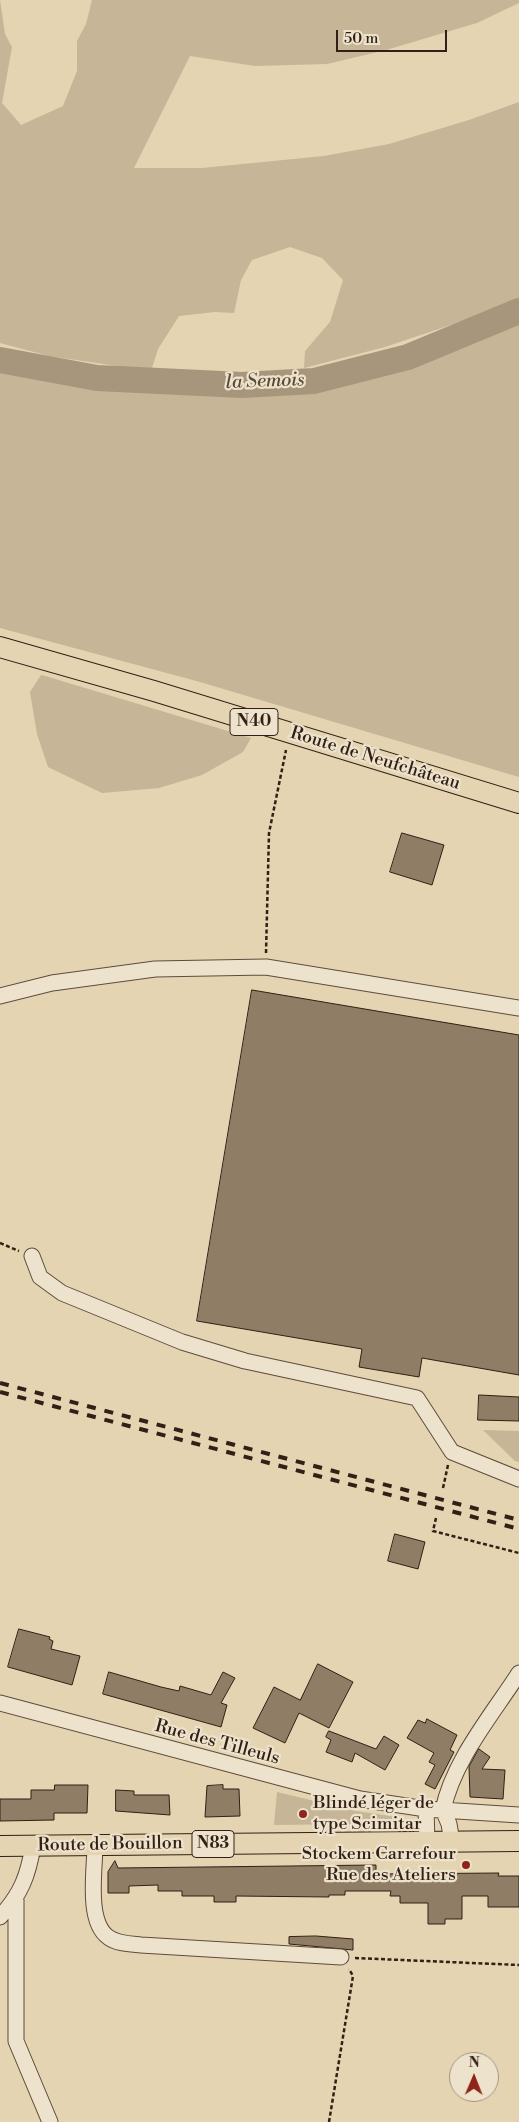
<!DOCTYPE html>
<meta charset="utf-8">
<style>
body{margin:0}
#map{position:relative;width:519px;height:2122px;overflow:hidden;background:#e4d4b1;font-family:"Libre Bodoni",serif}
canvas{display:block}
.north{position:absolute;left:449px;top:2052px;width:50px;height:50px;box-sizing:border-box;background:#ede3cc;border:1px solid #a29583;border-radius:50%;rotate:1deg;font-size:14px;font-weight:700;line-height:20px;text-align:center;color:#321f15}
.north::after{content:'';display:block;margin:auto;width:18px;height:22px;background:#8f2418;clip-path:polygon(50% 0,100% 100%,50% 72%,0 100%)}
.scale{position:absolute;left:336px;top:30px;width:111px;height:22px;box-sizing:border-box;border:2px solid #321f15;border-top:0;padding-left:6px;font-size:15px;line-height:18px;white-space:nowrap;color:#321f15;-webkit-text-stroke:4px #ede3cc;paint-order:stroke}
</style>
<div id="map">
<canvas width="519" height="2122"></canvas>
<div class="north">N</div>
<div class="scale">50 m</div>
</div>
<script>
const context = document.querySelector('canvas').getContext('2d');
context.lineJoin = 'round';
function fill(path, color) { context.fillStyle = color; context.fill(path, 'evenodd'); }
function stroke(path, color, width, dash) { context.strokeStyle = color; context.lineWidth = width; context.lineCap = dash ? 'butt' : 'round'; context.setLineDash(dash || []); context.stroke(path); }
function drawText(font, color, halo, rows, align = 'center') {
  context.font = font + ' "Libre Bodoni",serif'; context.lineWidth = 4.5; context.setLineDash([]); context.textBaseline = 'middle'; context.strokeStyle = halo; context.fillStyle = color; for (const [text, x, y, turn = 0] of rows) {
    context.save(); context.translate(x, y); context.rotate((+turn || 0) * Math.PI / 180); context.textAlign = isNaN(turn) ? turn : align; if (halo) context.strokeText(text, 0, 0); context.fillText(text, 0, 0); context.restore();
  }
}
const green = new Path2D(`
 M0,0L5,34L12,47L2,103L21,125L63,106L77,71V41L86,24L92,0H519V3L477,23L386,50L327,64L255,66L190,56L134,168H202L324,156L389,144L469,120L519,102V302L385,347L304,368L305,351L330,322L343,280L322,258L290,247L252,260L241,280L234,313L215,312L179,316L158,349L151,371L49,356L0,343Z
 M519,321V777L200,682L0,628V371L96,390L241,394L317,392L410,368Z
 M41,675H42L251,738L243,752L202,775L159,788L102,793L48,767L37,734L30,692Z
 M483,1430L519,1431V1462L515,1461Z
 M277,1792L356,1811L396,1817V1824H374L373,1819H357L356,1824L274,1825Z`);
const river = new Path2D(`
 M0,360L97,378L242,385L314,381L408,357L519,311`);
const building = new Path2D(`
 M402,833L444,845L432,885L390,872Z
 M252,990L519,1035V1375L422,1358L419,1377L359,1367L362,1349L197,1321Z
 M479,1395L519,1397V1421L478,1420Z
 M395,1534L425,1542L418,1569L388,1561Z
 M19,1629L50,1637L49,1639L53,1641L51,1649L80,1656L72,1685L8,1667Z
 M318,1664L353,1682L329,1728L299,1713L285,1743L253,1728L274,1687L300,1700Z
 M109,1672L161,1687L179,1691L180,1686L211,1695L223,1672L235,1678L221,1703L227,1705L221,1727L103,1694Z
 M427,1719L457,1735L450,1750L454,1752L435,1789L425,1784L435,1765L429,1762L434,1753L407,1738L418,1720L425,1723Z
 M329,1731L376,1749L384,1736L399,1745L385,1770L355,1753L352,1762L326,1752L331,1740L326,1737Z
 M479,1749L490,1757L482,1769L505,1770L503,1799L470,1797L469,1767Z
 M55,1785H88L87,1813H54V1820L0,1821V1799H31V1790H54Z
 M223,1785V1789H239L240,1816L205,1817L207,1786Z
 M116,1790L134,1791V1795H169L170,1815L116,1811Z
 M115,1861L118,1868L376,1865V1874L499,1873L498,1876H519V1907H488V1896H462V1919H445V1924H428V1903H400V1896H390L391,1891H345V1895H329V1897L236,1896V1902H214V1896H182V1891H158V1885L129,1886V1893H108V1872Z
 M316,1936L353,1939V1950L289,1944V1937Z`);
const path = new Path2D(`
 M266,953L269,833L286,750
 M0,1243L19,1251
 M443,1488L448,1465
 M436,1518L433,1531L519,1553
 M355,1958L519,1965
 M329,2122L353,1976L349,1969`);
const minor = new Path2D(`
 M0,996L52,983L155,969L266,967L519,1008
 M32,1256L40,1277L62,1293L182,1342L245,1361L417,1398L452,1452L519,1479
 M0,1703L360,1799L426,1809L519,1815
 M426,1809L427,1842
 M443,1810C453,1761 492,1715 519,1673
 M443,1810L449,1824L452,1842
 M95,1845C95,1869 86,1921 108,1937C117,1944 131,1944 141,1945L341,1957
 M16,1900V2041L50,2122
 M0,1917C21,1894 28,1876 33,1846`);
const major = new Path2D(`
 M0,647L154,691L519,803
 M0,1846L519,1841`);
const rail = new Path2D(`
 M0,1383L519,1520
 M0,1392L519,1529`);
const markers = [
 [303,1814,5,"#8f2418"],
 [466,1865,5,"#8f2418"]
];
const shields = [
 [254,722,48],
 [213,1844,42]
];
const shieldNames = [
 ["N40",254,722],
 ["N83",213,1844]
];
const streetNames = [
 ["Route de Neufchâteau",375,759,17],
 ["Rue des Tilleuls",217,1743,15],
 ["Route de Bouillon",110,1845,-1]
];
const poiNames = [
 ["Blindé léger de",313,1804],
 ["type Scimitar",313,1825],
 ["Stockem Carrefour",456,1855,"right"],
 ["Rue des Ateliers",456,1876,"right"]
];
const waterNames = [
 ["la Semois",265,382,-2]
];
fill(green, '#c6b596');
stroke(river, '#a7967c', 26);
fill(building, '#8f7d66');
stroke(building, '#321f15', 1);
stroke(minor, '#5e4c3c', 17);
stroke(major, '#321f15', 22);
stroke(path, '#321f15', 2.5, [4, 2.5]);
stroke(minor, '#ede3cc', 15);
stroke(major, '#e4d4b1', 20);
stroke(rail, '#321f15', 4, [9, 9]);
for (const [x, y, r, color] of markers) { const dot = new Path2D(); dot.arc(x, y, r, 0, 2 * Math.PI); context.fillStyle = color; context.fill(dot); stroke(dot, '#ede3cc', 2); }
for (const [x, y, w] of shields) { const box = new Path2D(); box.roundRect(x - w / 2, y - 13.5, w, 27, 4); context.fillStyle = '#ede3cc'; context.fill(box); stroke(box, '#321f15', 1); }
drawText('bold 16px', '#321f15', null, shieldNames);
drawText('18px', '#321f15', '#ede3cc', streetNames);
drawText('18px', '#321f15', '#ede3cc', poiNames, 'left');
drawText('italic 19px', '#5b4939', '#ede3cc', waterNames);
</script>
